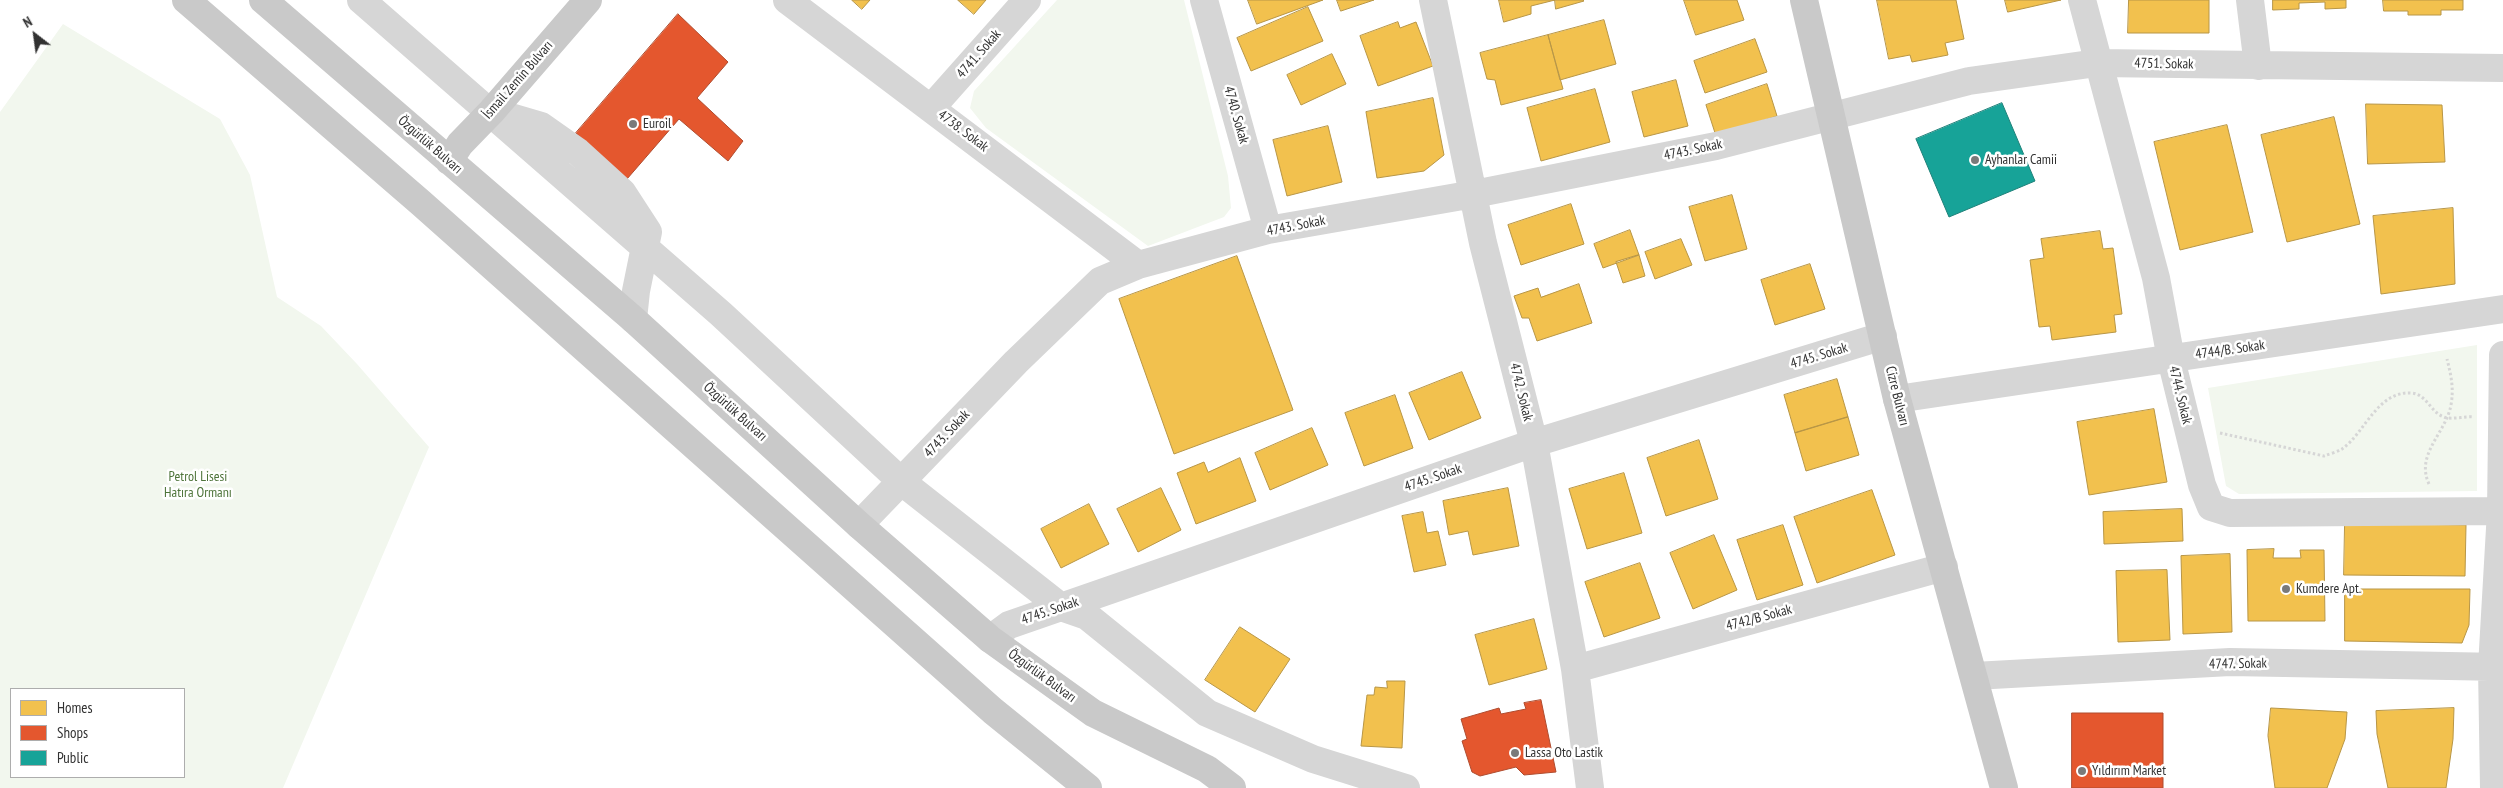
<!DOCTYPE html>
<meta charset="utf-8">
<style>
body{margin:0}
#map{position:relative;width:2503px;height:788px;overflow:hidden;background:#fff;font-family:"PT Sans Narrow",sans-serif}
canvas{display:block}
.legend{position:absolute;left:10px;top:688px;width:175px;height:90px;box-sizing:border-box;background:#fff;border:1px solid #adadad;margin:0;padding:6px 9px;list-style:none;font-size:15px;color:#323232}
.legend li{display:flex;align-items:center;gap:10px;height:25px}
.legend b{width:25px;border:1px solid #adadad}
.north{position:absolute;left:10px;top:10px;width:50px;height:50px;-webkit-text-stroke:4px #fff;paint-order:stroke;rotate:330deg;font-size:14px;font-weight:700;line-height:20px;text-align:center;color:#323232}
.north::after{content:'';display:block;margin:auto;width:18px;height:22px;background:#323232;clip-path:polygon(50% 0,100% 100%,50% 72%,0 100%)}
</style>
<div id="map">
<canvas width="2503" height="788"></canvas>
<ul class="legend">
<li><b style="height:14px;background:#f2c14e"></b>Homes</li>
<li><b style="height:14px;background:#e4572e"></b>Shops</li>
<li><b style="height:14px;background:#17a398"></b>Public</li>
</ul>
<div class="north">N</div>
</div>
<script>
const context = document.querySelector('canvas').getContext('2d');
context.lineJoin = 'round';
function fill(path, color) { context.fillStyle = color; context.fill(path, 'evenodd'); }
function stroke(path, color, width, dash) { context.strokeStyle = color; context.lineWidth = width; context.lineCap = dash ? 'butt' : 'round'; context.setLineDash(dash || []); context.stroke(path); }
function drawText(font, color, halo, rows, align = 'center') {
  context.font = font + ' "PT Sans Narrow",sans-serif'; context.lineWidth = 5; context.setLineDash([]); context.textBaseline = 'middle'; context.strokeStyle = halo; context.fillStyle = color; for (const [text, x, y, turn = 0] of rows) {
    context.save(); context.translate(x, y); context.rotate((+turn || 0) * Math.PI / 180); context.textAlign = isNaN(turn) ? turn : align; if (halo) context.strokeText(text, 0, 0); context.fillText(text, 0, 0); context.restore();
  }
}
const green = new Path2D(`
 M1057,0H1184L1228,176L1231,208L1224,217L1148,246L986,128L970,108L974,91Z
 M63,24L220,119L250,175L277,297L321,326L357,364L429,447L283,788H0V112ZM11,689H184V777H11Z
 M2477,345V491L2239,494L2226,486L2208,388Z`);
const homes = new Path2D(`
 M852,0H870L862,9Z
 M958,0H986L974,14Z
 M1248,0H1323L1257,24Z
 M1337,0H1374L1341,11Z
 M1499,0H1555L1531,6V14L1504,22Z
 M1555,0H1583L1584,1L1556,9Z
 M1684,0H1737L1744,20L1696,35Z
 M1877,0H1956L1964,39L1945,43L1948,55L1912,62L1910,55L1889,59Z
 M2005,0H2061L2008,12Z
 M2129,0H2209V33H2128Z
 M2273,0H2346V8L2325,9V2L2299,3V9L2273,10Z
 M2383,0H2463V10H2441V15H2408V11H2384Z
 M1308,7L1323,41L1251,71L1237,38Z
 M1604,20L1616,64L1560,80L1548,35Z
 M1398,22L1400,28L1416,22L1433,66L1378,86L1360,36Z
 M1548,35L1563,89L1501,105L1495,80L1487,79L1480,53Z
 M1755,39L1767,72L1705,93L1694,61Z
 M1332,54L1346,84L1301,105L1287,75Z
 M1676,80L1688,126L1644,137L1632,92Z
 M1767,84L1777,116L1716,136L1706,105Z
 M1595,89L1610,142L1541,161L1527,108Z
 M1433,98L1444,155L1424,171L1377,178L1366,112Z
 M2366,104L2442,105L2445,162L2368,164Z
 M2334,117L2360,224L2287,242L2261,135Z
 M2227,125L2253,232L2180,250L2154,142Z
 M1328,126L1342,182L1287,196L1273,140Z
 M1732,195L1747,249L1705,261L1689,207Z
 M1571,204L1584,244L1521,265L1508,225Z
 M2453,208L2455,284L2381,294L2373,216Z
 M1630,230L1639,255L1603,268L1594,244Z
 M2100,231L2103,249L2113,248L2122,314L2114,315L2116,332L2052,340L2050,326L2039,327L2030,260L2044,258L2041,239Z
 M1681,239L1692,265L1655,279L1645,252Z
 M1639,255L1645,276L1623,283L1616,262Z
 M1237,256L1293,410L1174,454L1119,299Z
 M1810,264L1825,309L1775,325L1761,280Z
 M1579,284L1592,323L1537,341L1529,318H1522L1514,296L1538,288L1541,297Z
 M1462,372L1481,418L1429,440L1409,393Z
 M1837,379L1848,417L1795,433L1784,395Z
 M1395,395L1413,448L1364,466L1345,413Z
 M2154,409L2167,482L2089,495L2077,422Z
 M1848,417L1859,455L1806,471L1795,433Z
 M1312,428L1328,465L1270,490L1255,453Z
 M1699,440L1718,499L1666,516L1647,458Z
 M1240,458L1256,501L1196,524L1177,473L1204,462L1208,472Z
 M1624,473L1642,533L1587,549L1569,489Z
 M1161,488L1181,530L1138,552L1117,509Z
 M1508,488L1519,546L1473,555L1468,531L1449,535L1443,501Z
 M1872,490L1895,555L1817,583L1794,517Z
 M1089,504L1109,544L1061,568L1041,529Z
 M2182,509L2183,541L2104,544L2103,512Z
 M1423,512L1427,533L1438,531L1446,565L1414,572L1402,516Z
 M2345,523L2466,525L2465,576L2344,575Z
 M1783,525L1803,585L1757,600L1737,540Z
 M1714,535L1737,590L1693,609L1670,553Z
 M2274,549L2273,558H2301L2300,550H2324L2325,621H2248L2247,550Z
 M2230,554L2232,632L2183,634L2181,556Z
 M1640,563L1660,618L1604,637L1585,582Z
 M2167,570L2170,640L2118,642L2116,571Z
 M2345,589H2470L2469,625L2462,643L2345,641Z
 M1534,619L1547,669L1489,685L1475,635Z
 M1240,627L1290,659L1255,712L1205,680Z
 M1387,681H1405L1402,748L1361,746L1367,695H1374L1375,687L1387,688Z
 M2271,708L2347,712L2345,739L2327,788H2275L2268,736Z
 M2454,708L2453,739L2446,788H2388L2377,734L2376,711Z`);
const shops = new Path2D(`
 M678,14L728,62L697,98L743,141L728,161L679,119L627,179L576,133Z
 M1541,700L1556,772L1524,775L1516,767L1480,776L1472,772L1462,741L1467,739L1461,719L1499,708L1501,714L1526,709L1524,703Z
 M2072,713H2163V788H2072Z`);
const public = new Path2D(`
 M2002,103L2035,181L1949,217L1916,139Z`);
const path = new Path2D(`
 M2220,433L2324,456C2329,454 2337,452 2342,449C2365,433 2377,391 2411,393C2427,394 2430,412 2444,417C2451,420 2465,416 2474,417
 M2429,484C2415,454 2446,433 2451,405C2454,388 2451,375 2447,359`);
const minor = new Path2D(`
 M361,0L721,314L902,482L1061,607L1087,616L1207,713L1313,759L1406,788
 M787,0L1138,265
 M1204,0L1268,230
 M1433,0L1483,243L1534,443L1575,669L1590,788
 M2082,0L2156,278L2171,359L2202,485L2211,507L2230,513L2501,511
 M2250,0L2258,66
 M932,107L1027,0
 M500,114L541,126L578,152L622,192L648,232L636,291L633,319
 M1897,399L2503,309
 M859,525L1016,362L1100,281L1138,265L1268,230L1474,194L1716,146L1969,81L2097,63L2503,68
 M990,639L1009,625L1534,443L1883,336
 M1575,669L1944,567
 M1974,676L2230,662L2503,667
 M2494,788L2492,667L2501,511L2503,355`);
const major = new Path2D(`
 M186,0L421,203L993,711L1088,788
 M263,0L633,319L859,525L990,639L1093,713L1207,769L1232,788
 M1804,0L1897,399L2004,788
 M449,161L460,144L491,112L588,0`);
const markers = [
 [633,124,5,"#7a7a7a"],
 [1975,160,5,"#7a7a7a"],
 [2286,589,5,"#7a7a7a"],
 [1515,753,5,"#7a7a7a"],
 [2082,771,5,"#7a7a7a"]
];
const streetNames = [
 ["4741. Sokak",979,54,-49],
 ["4751. Sokak",2164,64,1],
 ["İsmail Zemin Bulvarı",518,80,-49],
 ["4740. Sokak",1236,115,74],
 ["4738. Sokak",963,131,37],
 ["Özgürlük Bulvarı",430,145,41],
 ["4743. Sokak",1693,150,-12],
 ["4743. Sokak",1296,226,-11],
 ["4744/B. Sokak",2230,350,-8],
 ["4745. Sokak",1819,356,-17],
 ["4742. Sokak",1521,392,76],
 ["4744. Sokak",2180,395,76],
 ["Cizre Bulvarı",1897,396,76],
 ["Özgürlük Bulvarı",735,412,42],
 ["4743. Sokak",947,434,-47],
 ["4745. Sokak",1433,478,-19],
 ["4745. Sokak",1050,611,-19],
 ["4742/B Sokak",1759,618,-15],
 ["4747. Sokak",2238,664,-1],
 ["Özgürlük Bulvarı",1042,676,36]
];
const poiNames = [
 ["Euroil",643,124],
 ["Ayhanlar Camii",1985,160],
 ["Kumdere Apt.",2296,589],
 ["Lassa Oto Lastik",1525,753],
 ["Yıldırım Market",2092,771]
];
const parkNames = [
 ["Petrol Lisesi",198,477],
 ["Hatıra Ormanı",198,493]
];
fill(green, '#f2f7ee');
fill(homes, '#f2c14e');
stroke(homes, '#b89646', 1);
fill(shops, '#e4572e');
stroke(shops, '#af4c2f', 1);
fill(public, '#17a398');
stroke(public, '#1f8179', 1);
stroke(path, '#d6d6d6', 3, [2.5, 2.5]);
stroke(minor, '#d6d6d6', 28);
stroke(major, '#c9c9c9', 28);
for (const [x, y, r, color] of markers) { const dot = new Path2D(); dot.arc(x, y, r, 0, 2 * Math.PI); context.fillStyle = color; context.fill(dot); stroke(dot, '#fff', 2); }
drawText('14px', '#323232', '#fff', streetNames);
drawText('14px', '#323232', '#fff', poiNames, 'left');
drawText('14px', '#4e743a', '#fff', parkNames);
</script>
